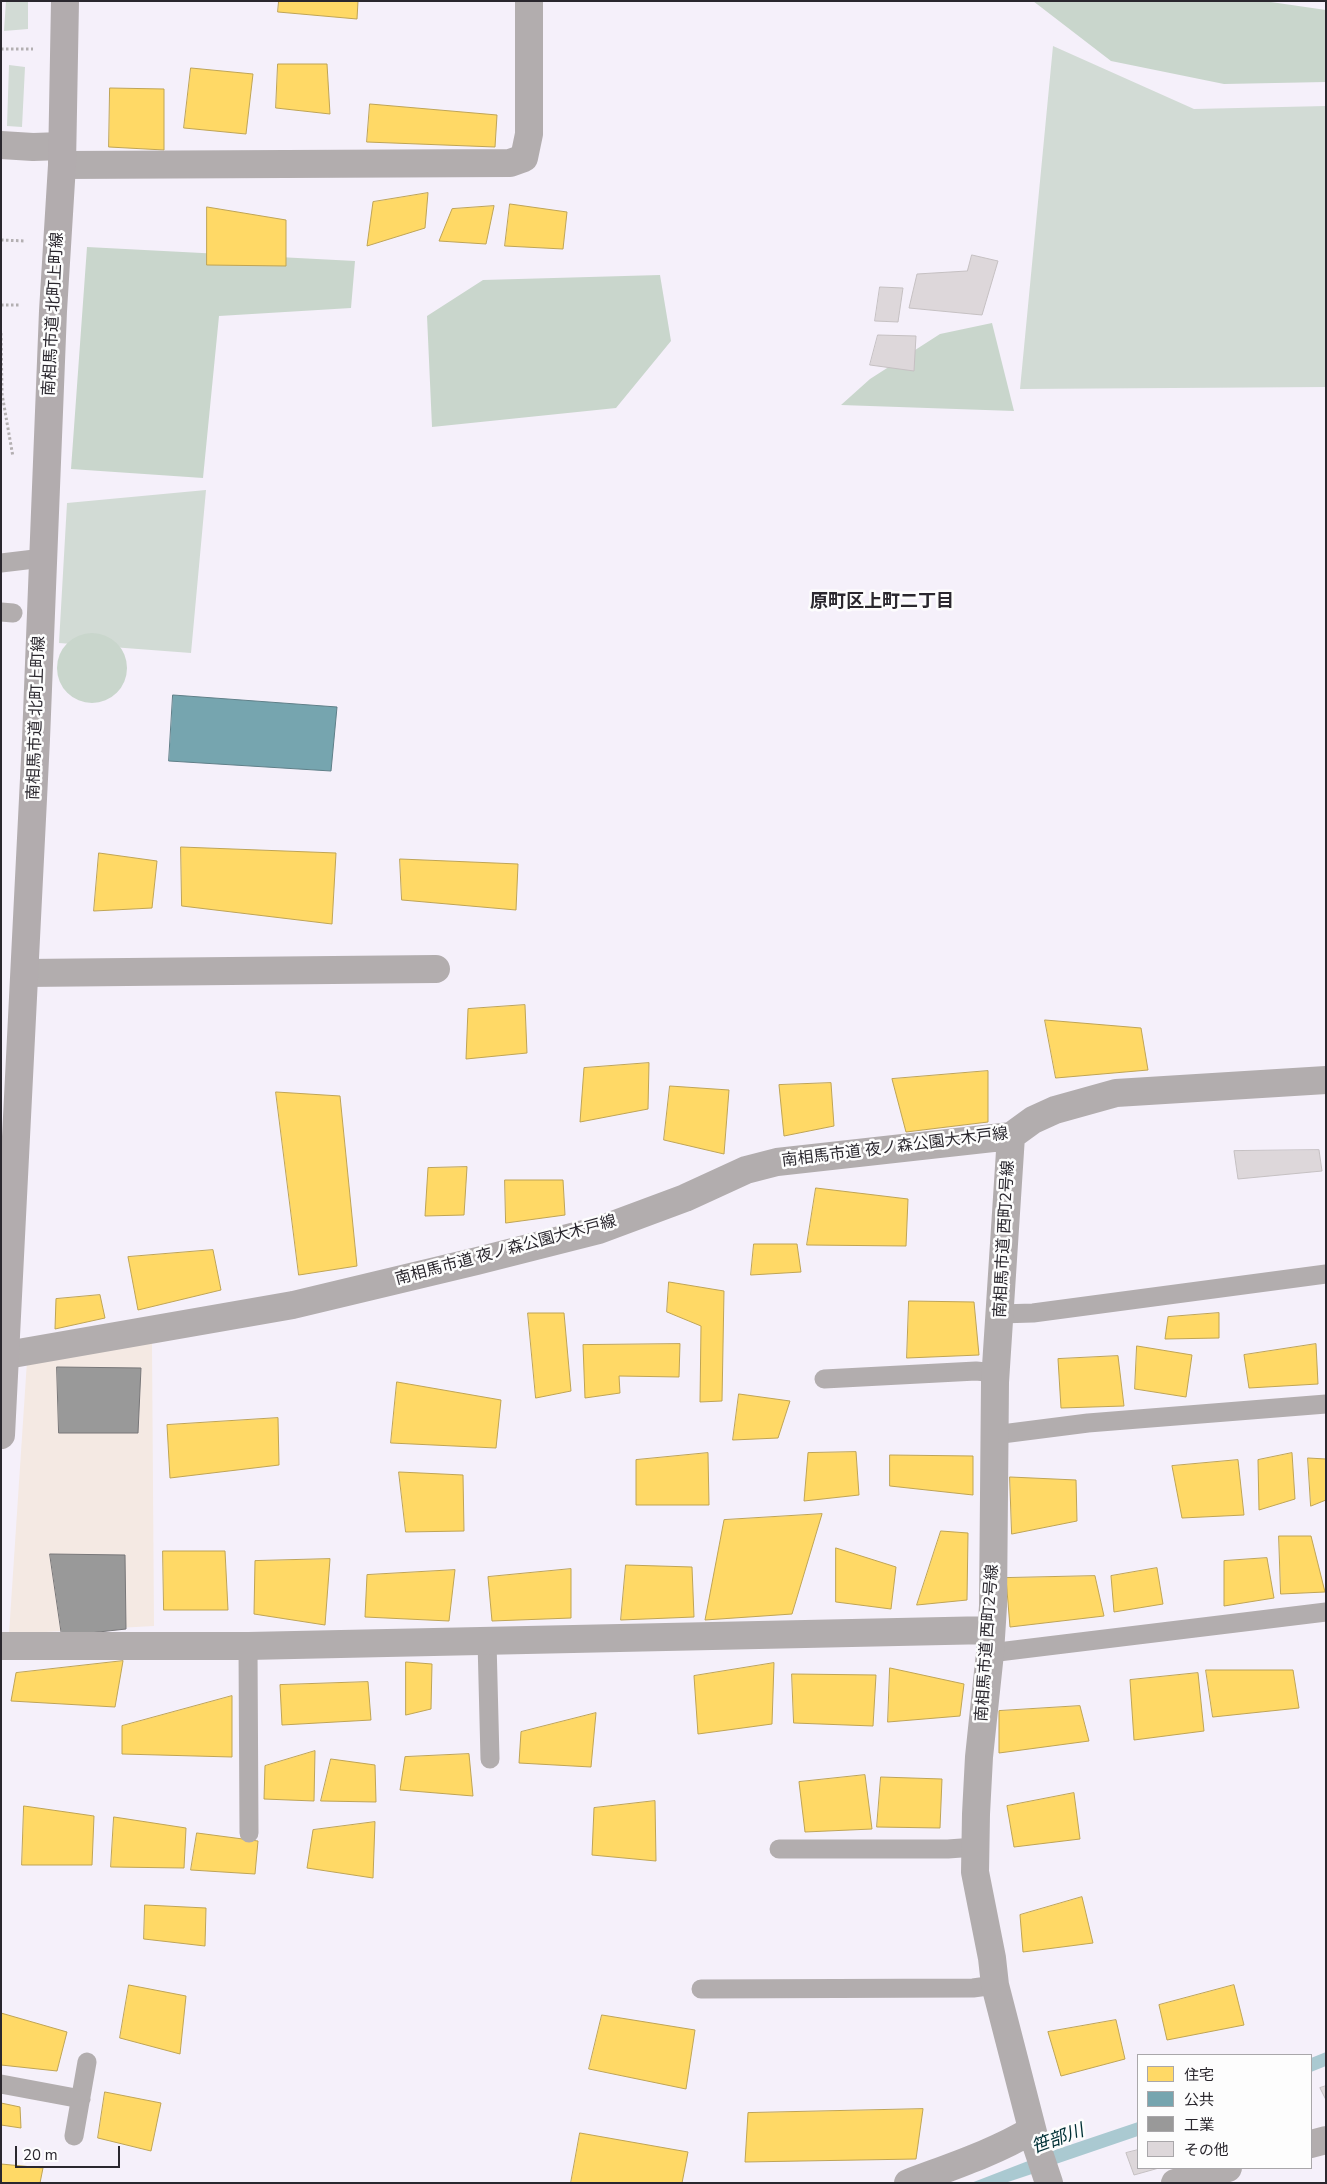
<!DOCTYPE html>
<meta charset="utf-8">
<style>
body{margin:0}
#map{position:relative;width:1327px;height:2184px;overflow:hidden;background:#f5f0fa;font-family:"Nunito Sans","Noto Sans JP",sans-serif}
canvas{display:block}
.frame{position:absolute;inset:0;border:2px solid #2a272e;pointer-events:none}
.legend{position:absolute;left:1137px;top:2054px;width:175px;height:115px;box-sizing:border-box;background:#fdfdfd;border:1px solid #a9a7aa;margin:0;padding:6px 9px;list-style:none;font-size:15px;color:#2a272e}
.legend li{display:flex;align-items:center;gap:10px;height:25px}
.legend b{width:25px;border:1px solid #a9a7aa}
.scale{position:absolute;left:15px;top:2146px;width:105px;height:22px;box-sizing:border-box;border:2px solid #2a272e;border-top:0;padding-left:6px;font-size:15px;line-height:18px;white-space:nowrap;color:#2a272e;-webkit-text-stroke:4px #fdfdfd;paint-order:stroke}
</style>
<div id="map">
<canvas width="1327" height="2184"></canvas>
<div class="frame"></div>
<ul class="legend">
<li><b style="height:14px;background:#ffd966"></b>住宅</li>
<li><b style="height:14px;background:#76a5af"></b>公共</li>
<li><b style="height:14px;background:#999"></b>工業</li>
<li><b style="height:14px;background:#ddd7da"></b>その他</li>
</ul>
<div class="scale">20 m</div>
</div>
<script>
const context = document.querySelector('canvas').getContext('2d');
context.lineJoin = 'round';
function fill(path, color) { context.fillStyle = color; context.fill(path, 'evenodd'); }
function stroke(path, color, width, dash) { context.strokeStyle = color; context.lineWidth = width; context.lineCap = dash ? 'butt' : 'round'; context.setLineDash(dash || []); context.stroke(path); }
function drawText(font, color, halo, rows, align = 'center') {
  context.font = font + ' "Nunito Sans","Noto Sans JP",sans-serif'; context.lineWidth = 5; context.setLineDash([]); context.textBaseline = 'middle'; context.strokeStyle = halo; context.fillStyle = color; for (const [text, x, y, turn = 0] of rows) {
    context.save(); context.translate(x, y); context.rotate((+turn || 0) * Math.PI / 180); context.textAlign = isNaN(turn) ? turn : align; if (halo) context.strokeText(text, 0, 0); context.fillText(text, 0, 0); context.restore();
  }
}
const industrial = new Path2D(`
 M152,1343L154,1626L9,1634L27,1361Z`);
const green = new Path2D(`
 M6,1H28V29L4,31Z
 M1053,46L1194,109L1326,106V387L1020,389Z
 M9,65L25,67L22,127L7,126Z
 M206,490L191,653L59,643L67,503Z`);
const forest = new Path2D(`
 M1033,1H1264L1326,10V82L1224,84L1111,61Z
 M87,247L355,261L351,308L219,316L203,478L71,469Z
 M660,275L671,341L616,408L432,427L427,316L483,280Z
 M992,323L1014,411L841,405L870,379L940,334Z
 M57 668a35 35 0 1 1 70 0a35 35 0 1 1-70 0Z`);
const water = new Path2D(`
 M1326,2052V2066L1311,2072V2058Z
 M1138,2122V2136L1056,2164L1052,2151Z
 M1028,2161L1032,2174L1005,2183H971Z`);
const homes = new Path2D(`
 M279,1H358L357,19L278,12Z
 M278,64H327L330,114L276,108Z
 M191,68L253,74L246,134L184,128Z
 M110,88L164,89V150L109,147Z
 M370,104L497,115L495,147L367,142Z
 M428,193L425,228L367,246L373,202Z
 M510,204L567,212L563,249L505,246Z
 M494,206L486,244L439,241L452,209Z
 M207,207L286,220V266L207,265Z
 M181,847L336,853L332,924L182,906Z
 M99,853L157,861L152,908L94,911Z
 M400,859L518,864L516,910L402,900Z
 M525,1005L527,1053L466,1059L468,1009Z
 M1045,1020L1141,1028L1148,1070L1056,1078Z
 M649,1063L648,1109L580,1122L584,1068Z
 M988,1071V1122L906,1132L892,1079Z
 M831,1083L834,1126L784,1136L779,1085Z
 M670,1086L729,1090L724,1154L664,1140Z
 M276,1092L340,1096L357,1266L299,1275Z
 M467,1167L464,1215L425,1216L428,1168Z
 M505,1180H563L565,1215L506,1223Z
 M816,1188L908,1199L906,1246L807,1245Z
 M754,1244H797L801,1272L751,1275Z
 M213,1250L221,1290L138,1310L128,1257Z
 M669,1282L724,1291L722,1401L700,1402L701,1326L667,1312Z
 M100,1295L105,1318L55,1329L56,1299Z
 M909,1301L974,1302L979,1355L907,1358Z
 M528,1313H564L571,1391L536,1398Z
 M1219,1313V1338L1165,1339L1168,1317Z
 M680,1344L679,1377L619,1376L620,1393L585,1398L583,1345Z
 M1316,1344L1318,1384L1249,1388L1244,1355Z
 M1137,1346L1192,1355L1186,1397L1135,1389Z
 M1118,1356L1124,1406L1061,1408L1058,1359Z
 M397,1382L501,1400L496,1448L391,1443Z
 M739,1394L790,1401L778,1438L733,1440Z
 M278,1418L279,1465L170,1478L167,1425Z
 M856,1452L859,1495L804,1501L808,1453Z
 M708,1453L709,1505H636V1460Z
 M1292,1453L1295,1499L1259,1510L1258,1460Z
 M890,1455L973,1456V1495L890,1486Z
 M1308,1458L1326,1459V1500L1311,1506Z
 M1238,1460L1244,1515L1182,1518L1172,1466Z
 M399,1472L463,1475L464,1531L406,1532Z
 M1010,1477L1076,1480L1077,1521L1012,1534Z
 M822,1514L792,1614L705,1620L724,1520Z
 M941,1531L968,1533L967,1600L917,1605Z
 M1279,1536H1311L1325,1592L1281,1594Z
 M836,1548L896,1567L891,1609L836,1602Z
 M163,1551H225L228,1610H164Z
 M1267,1558L1274,1598L1224,1606V1561Z
 M330,1559L325,1625L254,1614L255,1561Z
 M626,1565L692,1567L694,1617L621,1620Z
 M1157,1568L1163,1604L1114,1612L1111,1576Z
 M571,1569V1618L492,1621L488,1577Z
 M455,1570L449,1621L365,1617L367,1575Z
 M1095,1576L1104,1616L1010,1627L1006,1578Z
 M123,1661L115,1707L11,1701L16,1673Z
 M406,1662L432,1664L431,1709L406,1715Z
 M774,1663L772,1724L698,1734L694,1676Z
 M890,1668L964,1684L960,1716L888,1722Z
 M1206,1670H1293L1299,1708L1213,1717Z
 M1198,1673L1204,1731L1134,1740L1130,1680Z
 M792,1674L876,1675L873,1726L794,1723Z
 M368,1682L371,1720L282,1725L280,1685Z
 M232,1696V1757L122,1754V1726Z
 M1080,1706L1089,1741L999,1753V1711Z
 M596,1713L591,1767L519,1763L521,1732Z
 M315,1751L314,1801L264,1799L265,1766Z
 M469,1754L473,1796L400,1790L405,1757Z
 M331,1759L375,1765L376,1802L321,1801Z
 M865,1775L872,1829L805,1832L799,1782Z
 M881,1777L942,1779L940,1828L877,1827Z
 M1074,1793L1080,1839L1014,1847L1007,1806Z
 M655,1801L656,1861L592,1855L594,1808Z
 M24,1806L94,1816L92,1865H22Z
 M114,1817L186,1828L184,1868L111,1867Z
 M375,1822L373,1878L307,1868L313,1830Z
 M197,1833L258,1841L255,1874L191,1870Z
 M1082,1897L1093,1943L1023,1952L1020,1915Z
 M145,1905L206,1908L205,1946L144,1939Z
 M129,1985L186,1996L180,2054L120,2038Z
 M1234,1985L1244,2025L1167,2040L1159,2005Z
 M1,2013L67,2032L57,2071L1,2065Z
 M602,2015L695,2030L686,2089L589,2069Z
 M1116,2020L1125,2059L1061,2076L1048,2032Z
 M105,2092L161,2103L151,2151L98,2138Z
 M1,2103L20,2107L21,2128L1,2125Z
 M923,2109L916,2159L745,2162L748,2113Z
 M580,2133L688,2152L682,2183H571Z
 M1,2164L43,2168L40,2183H1Z`);
const public = new Path2D(`
 M173,695L337,707L331,771L169,761Z`);
const industry = new Path2D(`
 M57,1367L141,1368L138,1433H59Z
 M50,1554L125,1555L126,1629L62,1636Z`);
const building = new Path2D(`
 M972,255L998,261L982,315L909,308L917,274L967,271Z
 M880,287L903,288L898,322L875,321Z
 M878,335L916,336L914,371L870,365Z
 M1319,1150L1322,1171L1238,1179L1234,1151Z
 M1326,2086V2100L1320,2088Z
 M1138,2150V2168H1159L1134,2175L1126,2153Z`);
const path = new Path2D(`
 M1,49H33
 M1,240L26,241
 M1,305H21
 M1,333L2,394L13,457`);
const lane = new Path2D(`
 M1,563L43,558
 M1,612L13,613
 M1000,1314L1033,1313L1326,1274
 M824,1379L976,1371L996,1373
 M994,1435L1088,1423L1326,1404
 M487,1641L490,1759
 M248,1646L249,1833
 M990,1653L1326,1612
 M779,1849H948L975,1847
 M701,1989L973,1988L995,1985
 M1,2084L81,2099
 M74,2136L87,2062`);
const street = new Path2D(`
 M1,145L33,147L62,146
 M62,165L510,163L524,158L529,134V1
 M25,973L436,969
 M1011,1136L995,1382L993,1606L990,1653L979,1757L976,1814L975,1872L992,1958L995,1985L1036,2144L1049,2183
 M1,1356L293,1305L477,1261L599,1230L685,1198L746,1170L777,1162L1011,1136L1033,1120L1055,1110L1116,1093L1326,1080
 M1,1646H248L991,1630
 M1311,2144L1326,2140
 M908,2183C950,2167 994,2153 1032,2130
 M1175,2183L1228,2168`);
const secondary = new Path2D(`
 M1,1435L36,739L53,311L62,165L65,1`);
const streetNames = [
 ["南相馬市道 北町上町線",54,314,-87],
 ["南相馬市道 北町上町線",37,718,-88],
 ["南相馬市道 夜ノ森公園大木戸線",895,1148,-7],
 ["南相馬市道 西町2号線",1005,1239,-87],
 ["南相馬市道 夜ノ森公園大木戸線",506,1251,-15],
 ["南相馬市道 西町2号線",988,1643,-86]
];
const neighbourhoodNames = [
 ["原町区上町二丁目",882,603]
];
const waterNames = [
 ["笹部川",1058,2140,-20]
];
fill(industrial, '#f4e9e3');
fill(green, '#d2dbd5');
fill(forest, '#c9d6cc');
fill(water, '#aac9d1');
fill(homes, '#ffd966');
stroke(homes, '#bfa455', 1);
fill(public, '#76a5af');
stroke(public, '#5f7f88', 1);
fill(industry, '#999');
stroke(industry, '#787779', 1);
fill(building, '#ddd7da');
stroke(building, '#c5c0c2', 1);
stroke(path, '#b3afb1', 3, [2.5, 2.5]);
stroke(lane, '#b2adae', 19);
stroke(street, '#b2adae', 28);
stroke(secondary, '#b2acae', 28);
drawText('16px', '#2a272e', '#fdfdfd', streetNames);
drawText('bold 18px', '#2a272e', '#fdfdfd', neighbourhoodNames);
drawText('italic 18px', '#013036', '#fdfdfd', waterNames);
</script>
